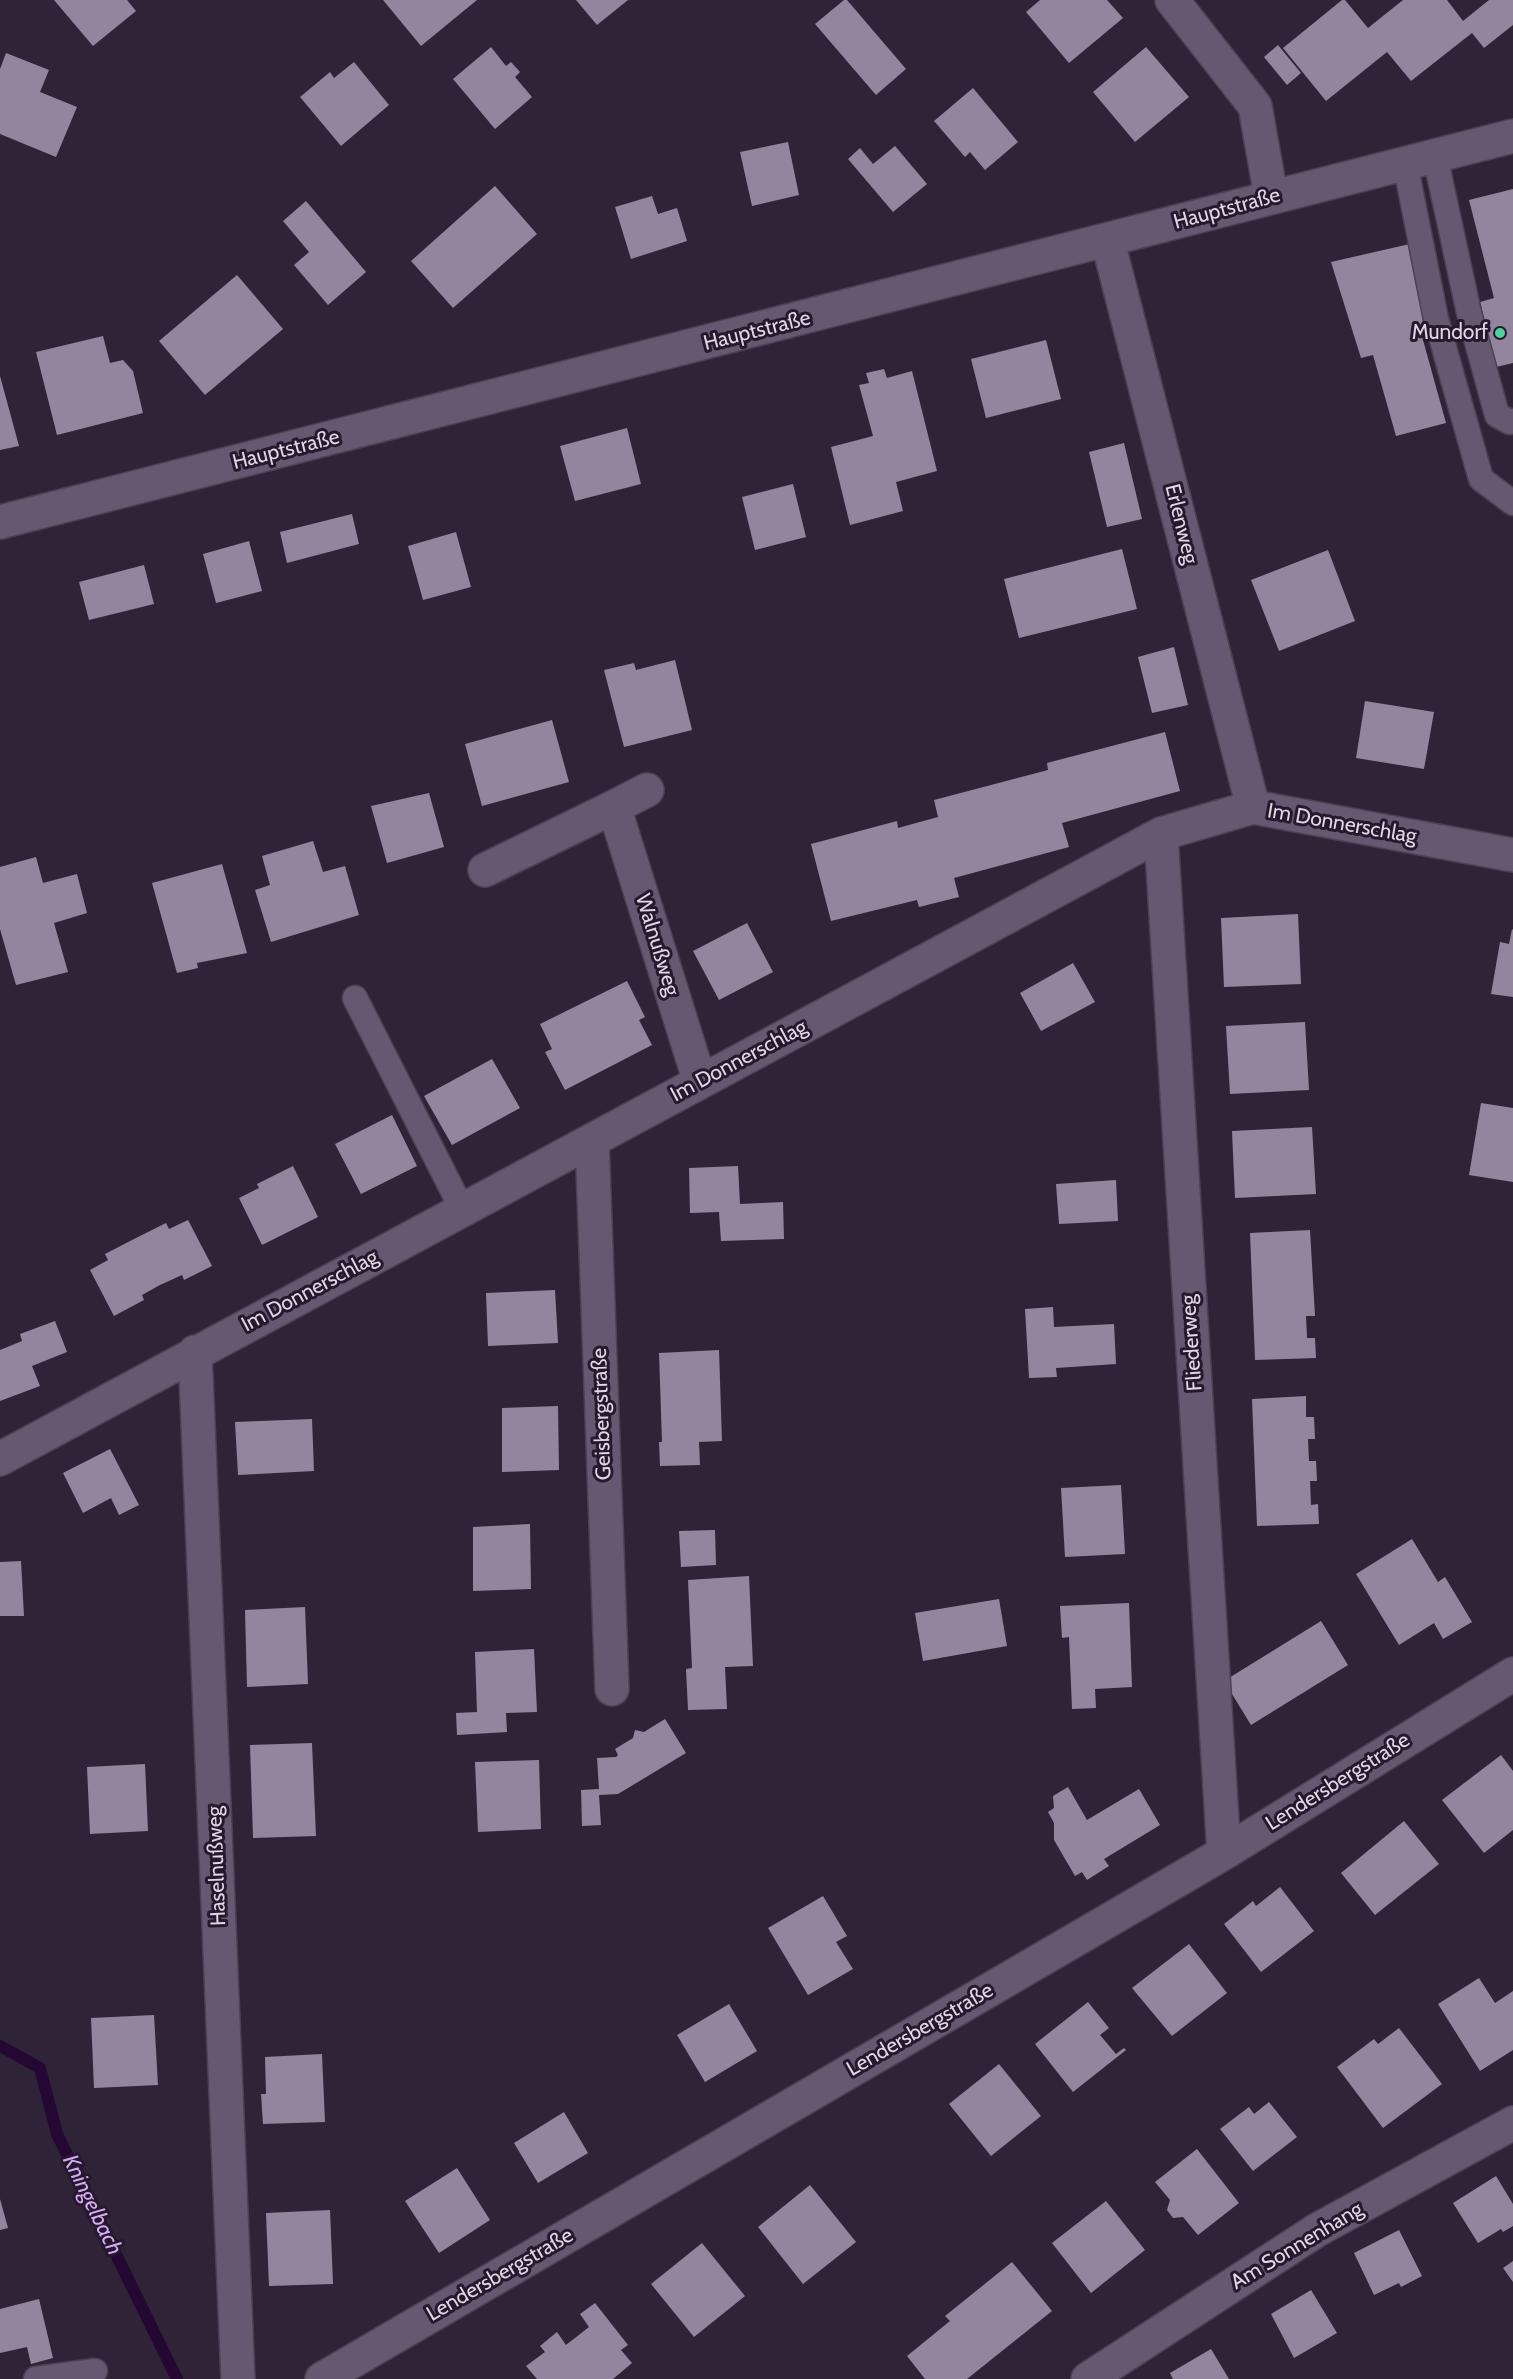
<!DOCTYPE html>
<meta charset="utf-8">
<style>
body{margin:0}
canvas{display:block;background:#2f2338}
</style>
<canvas width="1513" height="2379"></canvas>
<script>
const context = document.querySelector('canvas').getContext('2d');
context.lineJoin = 'round';
function stroke(path, color, width, dash) { context.strokeStyle = color; context.lineWidth = width; context.lineCap = dash ? 'butt' : 'round'; context.setLineDash(dash || []); context.stroke(path); }
function fill(path, color) { context.fillStyle = color; context.fill(path, 'evenodd'); }
function drawText(font, color, halo, rows, align = 'center') {
  context.font = font + ' Cabin,sans-serif'; context.lineWidth = 6; context.setLineDash([]); context.textBaseline = 'middle'; context.strokeStyle = halo; context.fillStyle = color; for (const [text, x, y, turn = 0] of rows) {
    context.save(); context.translate(x, y); context.rotate((+turn || 0) * Math.PI / 180); context.textAlign = isNaN(turn) ? turn : align; if (halo) context.strokeText(text, 0, 0); context.fillText(text, 0, 0); context.restore();
  }
}
const stream = new Path2D(`
 M0,2046L40,2068L57,2134L177,2379`);
const building = new Path2D(`
 M54,0H127L136,11L93,46Z
 M383,0H477L421,46Z
 M576,0H628L597,25Z
 M844,0H847L906,69L876,95L815,24Z
 M1040,0H1107L1123,18L1069,63L1026,12Z
 M1342,0H1345L1368,28L1403,0H1447L1463,21L1489,0H1513V25L1484,48L1472,33L1411,81L1387,52L1326,101L1283,48Z
 M1278,45L1301,73L1287,85L1264,57Z
 M491,47L506,66L511,62L520,72L515,77L532,97L495,129L453,79Z
 M1146,47L1189,97L1135,142L1093,92Z
 M6,53L49,70L40,92L77,107L56,157L0,134V69Z
 M354,62L389,105L341,146L300,97L330,72L334,78Z
 M973,88L1018,142L985,170L970,152L965,157L934,121Z
 M788,142L799,195L752,206L740,152Z
 M895,146L927,184L893,212L848,159L860,148L873,164Z
 M495,186L537,234L453,308L411,261Z
 M1513,189V363L1496,367L1480,302L1494,298L1469,200Z
 M652,196L658,214L677,208L687,241L631,259L615,207Z
 M306,201L366,272L328,305L294,265L309,252L283,221Z
 M1414,243L1433,338L1423,340L1446,423L1396,436L1373,355L1361,358L1331,262Z
 M237,275L283,329L205,395L159,341Z
 M103,336L110,363L123,360L133,371L143,413L57,435L36,352Z
 M1046,340L1061,399L986,418L971,359Z
 M884,369L887,378L912,371L937,471L896,482L903,511L850,525L831,447L873,436L859,385L869,383L866,373Z
 M0,376L19,446L0,450Z
 M627,428L641,484L575,501L560,446Z
 M1124,443L1142,519L1107,527L1089,452Z
 M793,484L806,537L755,550L742,497Z
 M352,514L359,544L287,563L280,532Z
 M456,532L471,587L423,600L408,546Z
 M249,541L262,591L216,603L203,554Z
 M1122,549L1137,609L1019,638L1004,579Z
 M1328,550L1355,621L1279,651L1251,580Z
 M144,565L154,604L89,620L79,582Z
 M1174,647L1188,705L1152,713L1138,657Z
 M675,660L692,730L624,747L604,670L634,663L636,670Z
 M1365,701L1434,712L1424,769L1356,758Z
 M552,720L569,782L482,806L465,744Z
 M1165,732L1180,791L1062,823L1069,847L954,878L959,897L919,907L917,900L831,921L811,844L897,821L898,828L938,817L934,800L1048,770L1047,763Z
 M429,793L444,847L387,863L371,806Z
 M313,841L323,872L345,866L359,915L271,942L255,890L270,885L262,856Z
 M36,857L43,883L77,874L87,913L54,923L68,972L16,985L0,929V867Z
 M222,864L247,953L197,963L198,968L177,973L152,883Z
 M1298,914L1301,984L1224,987L1221,918Z
 M747,923L773,972L719,1000L693,951Z
 M1512,929L1513,930V997L1491,994L1500,942L1509,944Z
 M1073,963L1095,1002L1041,1031L1020,993Z
 M627,981L645,1017L639,1020L652,1045L565,1090L545,1052L552,1049L540,1024Z
 M1305,1022L1309,1090L1230,1094L1226,1026Z
 M492,1059L520,1108L452,1145L424,1096Z
 M1481,1103L1513,1108V1182L1469,1175Z
 M392,1115L417,1166L361,1194L335,1144Z
 M1312,1127L1316,1194L1235,1198L1232,1131Z
 M293,1166L318,1217L262,1245L239,1198L259,1188L257,1184Z
 M738,1166L740,1204L783,1202L784,1239L721,1241L719,1212L690,1213L689,1168Z
 M1116,1180L1118,1221L1059,1224L1056,1184Z
 M188,1220L212,1266L184,1280L182,1275L160,1285L142,1295L144,1300L114,1316L90,1270L108,1260L105,1254L136,1238L166,1223L169,1229Z
 M1310,1230L1315,1316H1306L1307,1338H1315L1316,1358L1255,1360L1250,1233Z
 M555,1290L558,1343L488,1346L486,1293Z
 M1053,1307L1054,1327L1114,1324L1116,1364L1056,1368L1057,1377L1029,1378L1025,1309Z
 M55,1321L67,1352L32,1366L40,1386L0,1401V1350L22,1341L20,1334Z
 M719,1350L722,1441L699,1442L700,1465L660,1466L659,1442H662L659,1353Z
 M1306,1396V1417H1314L1315,1439H1308L1309,1461H1316L1317,1481H1310L1311,1505L1318,1504L1319,1524L1257,1526L1252,1399Z
 M558,1406L559,1470L502,1472V1408Z
 M312,1419L314,1471L238,1475L235,1422Z
 M110,1449L139,1505L119,1515L111,1498L83,1513L63,1473Z
 M1121,1485L1125,1554L1065,1557L1061,1488Z
 M530,1524L531,1589L473,1591V1527Z
 M715,1530L716,1565L681,1567L679,1531Z
 M1412,1539L1438,1582L1445,1577L1472,1622L1443,1639L1434,1623L1399,1645L1356,1574Z
 M21,1561L24,1616H0V1562Z
 M749,1576L753,1666L725,1667L727,1709L688,1710L686,1669L692,1668L688,1580Z
 M999,1599L1007,1646L923,1661L915,1613Z
 M1129,1603L1132,1687L1095,1689L1096,1708L1072,1709L1069,1637L1062,1638L1060,1606Z
 M305,1607L308,1684L247,1687L245,1610Z
 M1321,1621L1348,1665L1251,1725L1224,1681Z
 M534,1649L537,1712L506,1713L507,1732L457,1735L456,1713L477,1712L475,1652Z
 M665,1719L686,1753L618,1794L599,1795L601,1825L582,1826L581,1790L599,1789L597,1758L616,1757L618,1755L615,1749L633,1738L635,1730L644,1732Z
 M312,1743L316,1836L253,1838L250,1745Z
 M1501,1755L1513,1771V1830L1484,1853L1442,1800Z
 M539,1760L541,1829L478,1832L475,1762Z
 M145,1764L148,1831L90,1834L87,1767Z
 M1068,1787L1087,1820L1139,1789L1160,1825L1104,1859L1109,1866L1087,1880L1082,1872L1075,1876L1054,1840V1823L1048,1812L1054,1808L1053,1796Z
 M1404,1821L1439,1864L1375,1915L1341,1873Z
 M1280,1887L1314,1931L1261,1972L1224,1924L1253,1901L1256,1906Z
 M823,1896L847,1936L836,1942L853,1969L808,1995L768,1928Z
 M1189,1944L1227,1993L1172,2036L1132,1988Z
 M1479,1978L1495,2003L1513,1991V2050L1480,2071L1438,2004Z
 M1088,2002L1109,2028L1100,2035L1116,2054L1124,2048L1126,2050L1073,2092L1035,2044Z
 M729,2004L757,2051L705,2082L677,2035Z
 M154,2015L158,2085L94,2088L91,2018Z
 M1399,2028L1442,2084L1383,2128L1337,2067L1374,2039L1378,2044Z
 M322,2054L325,2122L263,2124L261,2094H266L265,2057Z
 M999,2064L1041,2116L991,2156L949,2104Z
 M1269,2102L1297,2137L1253,2171L1220,2129L1249,2107L1254,2114Z
 M564,2112L588,2153L538,2183L514,2143Z
 M1197,2149L1239,2203L1198,2235L1183,2217L1173,2218L1167,2210L1170,2200L1155,2182Z
 M457,2168L490,2220L439,2253L405,2201Z
 M1496,2176L1513,2204V2226L1503,2232L1501,2229L1478,2243L1453,2203Z
 M810,2185L856,2242L803,2284L758,2227Z
 M0,2199L8,2228L0,2230Z
 M1106,2201L1145,2250L1091,2293L1052,2243Z
 M330,2210L333,2284L269,2286L266,2213Z
 M1399,2230L1422,2276L1401,2287L1399,2283L1374,2295L1354,2253Z
 M702,2243L745,2296L694,2337L651,2284Z
 M1513,2261V2282L1503,2268Z
 M1012,2262L1052,2311L967,2379H925L907,2356L950,2321L945,2316Z
 M1311,2290L1337,2333L1294,2358L1271,2314Z
 M39,2299L53,2358L31,2364L27,2347L0,2353V2309Z
 M595,2303L628,2345L621,2350L632,2363L613,2379H537L526,2366L545,2352L540,2346L557,2332L566,2345L589,2327L580,2314Z
 M1211,2349L1229,2379H1173L1170,2373Z`);
const service = new Path2D(`
 M1435,156L1469,313L1497,415L1510,422L1513,421
 M1405,163L1436,319L1481,479L1513,503
 M355,998L462,1209
 M36,2379L95,2371`);
const minor = new Path2D(`
 M1172,0L1255,106L1271,196
 M1108,242L1253,807
 M614,807L647,790
 M1161,834L1224,1853
 M485,870L614,807L700,1082
 M592,1140L612,1689
 M195,1352L238,2379
 M0,1459L1161,834L1253,807L1513,855
 M322,2379L1224,1853L1513,1674
 M1088,2379L1317,2230L1513,2123`);
const tertiary = new Path2D(`
 M0,522L1513,136`);
const markers = [
 [1500,333,6,"#50d398"]
];
const streetNames = [
 ["Hauptstraße",1227,209,-15],
 ["Hauptstraße",757,331,-14],
 ["Hauptstraße",286,450,-14],
 ["Erlenweg",1181,524,76],
 ["Im Donnerschlag",1342,824,10],
 ["Walnußweg",657,945,73],
 ["Im Donnerschlag",739,1061,-28],
 ["Im Donnerschlag",310,1291,-28],
 ["Fliederweg",1192,1343,-94],
 ["Geisbergstraße",602,1414,-92],
 ["Lendersbergstraße",1338,1782,-32],
 ["Haselnußweg",217,1866,-92],
 ["Lendersbergstraße",920,2030,-30],
 ["Am Sonnenhang",1297,2246,-31],
 ["Lendersbergstraße",500,2275,-30]
];
const poiNames = [
 ["Mundorf",1488,333]
];
const waterNames = [
 ["Kningelbach",92,2205,64]
];
stroke(stream, '#240833', 12);
fill(building, '#94859f');
stroke(service, '#4b4152', 27);
stroke(minor, '#4b4152', 36);
stroke(tertiary, '#4b4152', 36);
stroke(service, '#665871', 24);
stroke(minor, '#665871', 33);
stroke(tertiary, '#665871', 33);
for (const [x, y, r, color] of markers) { const dot = new Path2D(); dot.arc(x, y, r, 0, 2 * Math.PI); context.fillStyle = color; context.fill(dot); stroke(dot, '#26192e', 2); }
drawText('21px', '#dfd7e5', '#26192e', streetNames);
drawText('21px', '#dfd7e5', '#26192e', poiNames, 'right');
drawText('italic 22px', '#d7acf6', '#26192e', waterNames);
</script>
